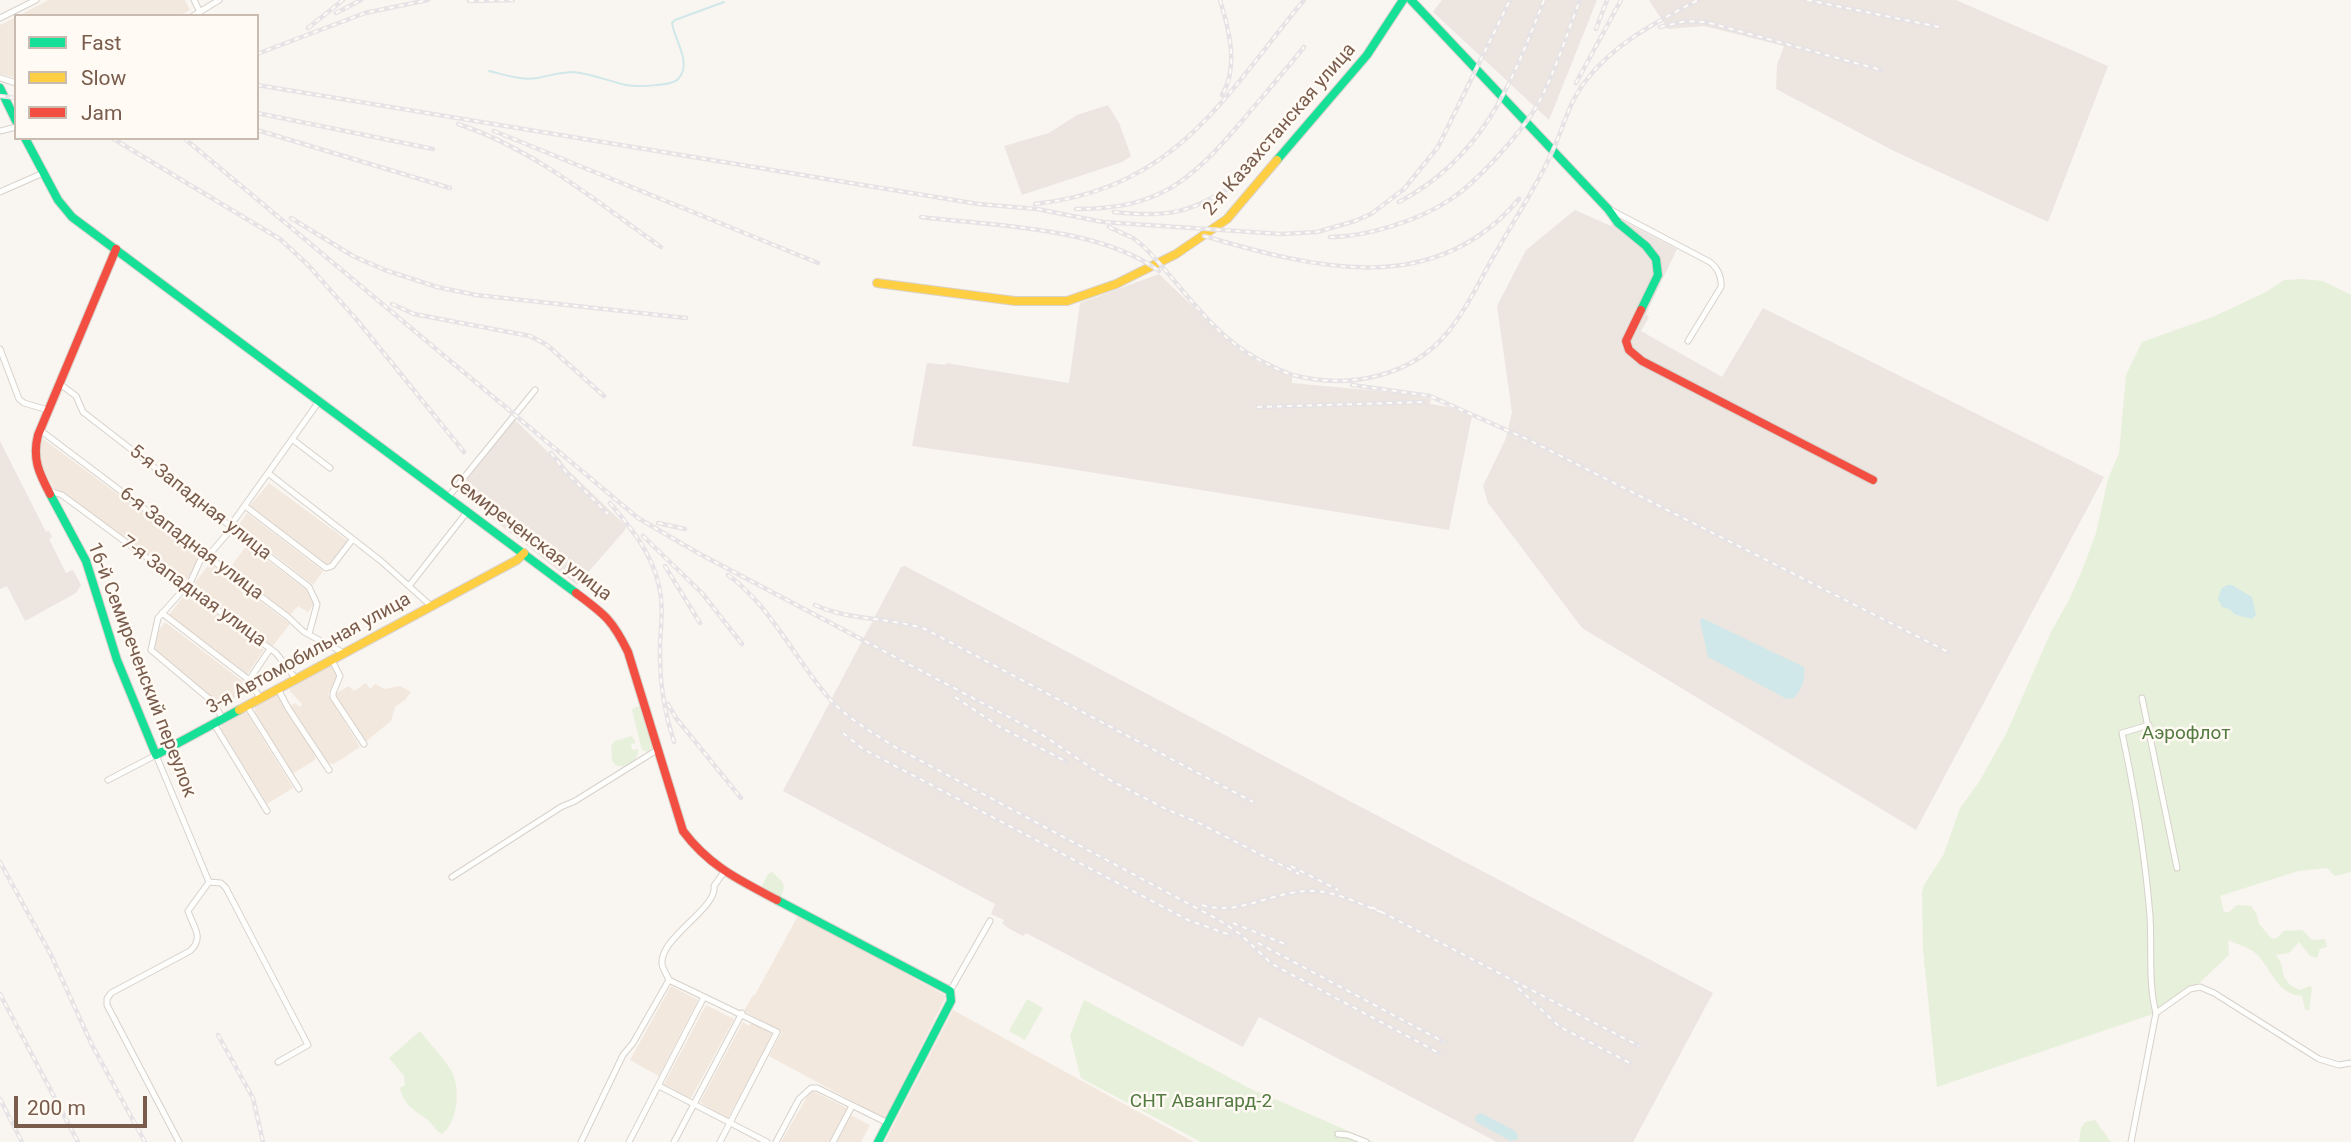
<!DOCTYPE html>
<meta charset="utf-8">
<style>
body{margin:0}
#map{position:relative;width:2351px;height:1142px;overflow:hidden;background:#f9f5f0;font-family:Roboto,sans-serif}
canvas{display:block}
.legend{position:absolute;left:14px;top:14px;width:245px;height:126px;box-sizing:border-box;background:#fffaf3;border:2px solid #cabbb1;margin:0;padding:9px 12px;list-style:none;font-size:21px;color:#7a5c4d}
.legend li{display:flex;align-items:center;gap:14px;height:35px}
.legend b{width:35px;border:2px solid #cabbb1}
.scale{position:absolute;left:14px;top:1096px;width:133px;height:32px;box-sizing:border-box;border:4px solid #7a5c4d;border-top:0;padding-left:9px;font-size:21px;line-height:24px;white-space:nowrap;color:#7a5c4d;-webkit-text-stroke:5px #fffaf3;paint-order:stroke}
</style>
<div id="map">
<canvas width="2351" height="1142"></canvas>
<ul class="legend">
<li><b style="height:9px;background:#16e098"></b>Fast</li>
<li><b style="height:9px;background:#ffcf43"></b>Slow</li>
<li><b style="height:9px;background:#f24e42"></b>Jam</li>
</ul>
<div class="scale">200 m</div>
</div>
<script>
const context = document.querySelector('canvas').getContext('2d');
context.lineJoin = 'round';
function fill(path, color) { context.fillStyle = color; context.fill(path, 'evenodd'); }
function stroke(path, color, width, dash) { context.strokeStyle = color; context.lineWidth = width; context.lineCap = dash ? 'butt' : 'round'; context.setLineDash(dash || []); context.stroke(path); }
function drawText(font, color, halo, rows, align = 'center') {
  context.font = font + ' Roboto,sans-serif'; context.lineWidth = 5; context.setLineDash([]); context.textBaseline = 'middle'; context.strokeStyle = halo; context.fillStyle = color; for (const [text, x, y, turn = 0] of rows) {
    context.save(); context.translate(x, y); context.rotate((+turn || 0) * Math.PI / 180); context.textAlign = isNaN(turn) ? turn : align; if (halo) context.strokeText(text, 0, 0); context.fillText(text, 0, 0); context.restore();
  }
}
const residential = new Path2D(`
 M49,0H185L190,10L179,16H18Z
 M16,17V78L0,74V25Z
 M43,439L203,557L184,584L54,488L38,462V450Z
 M269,483L348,541L327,566L249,507Z
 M247,513L323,571L313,585L238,526Z
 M247,545L308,591L314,604L308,612L298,606L290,615L230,568Z
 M210,563L290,624L271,648L191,588Z
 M187,592L264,650L246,676L168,616Z
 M165,622L246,684L225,709L153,649L156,634Z
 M332,665L338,677L328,694L360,747L334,764L326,763L289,707L295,703L300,707L302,704L290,691L291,686Z
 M366,683L370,689L375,684L385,689L400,686L411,692L406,699L395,707L391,721L365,742L336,699L335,694L349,686L354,691Z
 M278,693L316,753L315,760L292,774L255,713V706Z
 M244,712L247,713L293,788L267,804L221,729L222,725Z
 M799,914L946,996L885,1119L769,1056L782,1032L744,1011L753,995H755Z
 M671,986L698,1000L659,1076L630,1060Z
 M706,1005L734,1019L690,1100L663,1086Z
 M953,1010L1082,1081L1194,1142H885Z
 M743,1022L749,1026L752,1022L774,1035L727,1119L700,1102Z
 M811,1090L847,1108L829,1142H781Z
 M850,1115L870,1125L861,1142H837Z`);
const industrial = new Path2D(`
 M1442,0H1597L1549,120L1433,12Z
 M1649,0H1956L2108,66L2048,222L1894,151L1776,89L1777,65L1784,46L1704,26L1668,29Z
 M1108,105L1119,123L1131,156L1122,162L1022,195L1004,146L1049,133L1077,115Z
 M1575,210L1611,226L1612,223L1616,225L1619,219L1677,249L1646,314L1649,317L1641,331L1722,377L1763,308L2104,477L1916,830L1582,628L1488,503L1483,486L1506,438L1512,412L1497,306L1526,250Z
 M1159,274L1235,347L1258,362L1292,377V383L1398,393L1431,399L1430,404L1448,407L1472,416L1449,530L1052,466L912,446L927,363L946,365V363L1069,383L1080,303Z
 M514,419L555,459L559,458L567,469L626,526L625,530L577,585L457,491Z
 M0,441L46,532L49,531L52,537L49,539L66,573L73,570L81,585L76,593L25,621L7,586L0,589Z
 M905,566L1713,993L1633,1142H1497L1259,1017L1243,1047L1026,933L1023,936L1008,928L1002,923L1004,920L991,914L995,904L783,791L901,567Z`);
const green = new Path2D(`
 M2302,279L2323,281L2351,295V872L2335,876L2327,868L2298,871L2220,896L2224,912H2229L2237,905L2251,906L2256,913L2259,924L2272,939L2277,938L2284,931L2302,930L2312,940L2325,939L2327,947L2320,949L2317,958L2310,956L2299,942L2289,953L2276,955L2281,963L2284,977L2290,985L2300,990L2310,986L2312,988L2309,1011L2305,1009L2302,996C2275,994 2272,967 2254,952C2246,946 2236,944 2228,940L2229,955L2195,987L2156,1013L1937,1087L1923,950L1922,893L1924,885L1944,854L1960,808L1979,782L2007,732L2051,632L2069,600L2083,568L2096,533L2108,479L2119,453L2126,375L2142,342L2215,316L2266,292L2284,280Z
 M635,707H640L653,746L648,752L642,750L632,710Z
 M632,736L636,743L631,744L632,750L638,749C639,760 628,768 617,766L612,761L611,746L615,741Z
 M772,872C782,881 788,884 780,898L761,888L768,874Z
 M1027,999L1043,1008L1025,1040L1009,1031Z
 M1084,1000L1249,1088L1374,1142H1201L1081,1078L1070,1036Z
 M420,1031C430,1044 444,1058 452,1072C461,1091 457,1123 442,1134C434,1130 432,1122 425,1118C413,1110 403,1103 400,1088L405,1085L404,1076L389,1058Z
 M2095,1120L2111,1142H2079L2081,1128L2085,1122Z`);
const water = new Path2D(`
 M2227,585H2232L2252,597L2256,615L2252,619L2236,615L2229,609L2222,607L2218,599L2221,589Z
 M1702,618L1804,667C1806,679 1802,689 1794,698L1787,699L1708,657L1700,621Z
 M1481,1113L1515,1131L1518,1136L1517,1139L1511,1141L1476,1122L1475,1117Z`);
const stream = new Path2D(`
 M489,71C503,74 521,81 537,78C549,76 560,72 574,72C592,74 608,81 626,85C636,87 672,86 678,79C693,64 674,39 672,23L675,20L724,2`);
const street = new Path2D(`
 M194,0L200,12
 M193,16L219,0
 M0,18L36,0
 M0,78L16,83
 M0,131L16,127
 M0,192L43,173
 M1611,210L1708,261C1717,266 1722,277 1721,287L1688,341
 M0,349L19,399L24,403L48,410
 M60,384L76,396L83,412L309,587L317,604L309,634
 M40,430L288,617L304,632L344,653
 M292,439L330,468
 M268,473L381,561L430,605
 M47,490L62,495L276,653L296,679
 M449,496L535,390
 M245,506L326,568L332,566L352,540
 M409,586L467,512
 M162,613L249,680L260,698
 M332,660L340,676L333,693V697L364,744
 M249,680L270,649
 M278,689L288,708L329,770
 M2142,698L2177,868
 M247,706L299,789
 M223,719L213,702L151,650L158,618L191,581L200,561L208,556L233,527V522L320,400
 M214,724L267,811
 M2149,725L2122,733C2135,793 2145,855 2150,916C2152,946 2148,984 2156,1013
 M108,780L156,755L209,882L221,883L226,888L308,1045L278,1062
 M452,877L561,807L575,801L657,750
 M669,980L777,1032L720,1142
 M669,980C667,975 663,970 662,964C659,938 718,908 714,886L724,872
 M950,991L990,921
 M659,1086L767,1142
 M1338,1134L1348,1135L1366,1142
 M179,1142L107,1005V999L111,993L190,951C205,937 193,927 188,911L209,882
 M581,1142L623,1055L633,1043L669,980
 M629,1142L704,997
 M674,1142L742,1013
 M776,1142L799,1099L811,1088H817L888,1123
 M833,1142L852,1106
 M2131,1142L2156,1013L2190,989L2200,987L2214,993L2319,1059L2339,1065L2351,1063`);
const fast = new Path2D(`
 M1411,0L1608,209L1618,223L1646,246L1656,259L1658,275L1641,310
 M0,88L16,121
 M25,138L58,200L72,217L576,593
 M1277,160L1367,55L1403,0
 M50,494L86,561L117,660L156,755L239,710
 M777,900L950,991L951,1001L878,1142`);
const slow = new Path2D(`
 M877,283L1015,301H1067L1116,284L1176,254L1227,219L1277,160
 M239,710L517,560L524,553`);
const jam = new Path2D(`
 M1641,310L1626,341L1629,350L1642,361L1873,480
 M50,494C39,473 32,459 38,435L116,249
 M576,593C604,614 612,619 628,652L683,831C709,866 739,880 777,900`);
const rail = new Path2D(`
 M1220,0C1229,29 1239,67 1222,95
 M1807,0L1939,27
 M469,1L513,0
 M336,13L361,0
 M1660,27L1686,21L1706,22L1881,70
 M308,28L343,0
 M1596,29L1607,0
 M257,54L365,13L428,0
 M1576,83L1621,0
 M257,85L978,204L1037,209L1103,222L1281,234L1317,232L1355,221L1371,214L1404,189L1438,147L1510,0
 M0,96L16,98
 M257,113L433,149
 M458,124C534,149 597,202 661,247
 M257,130L450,188
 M494,131L818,263
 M112,138L280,239L308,265L357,320L464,452
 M184,138L638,518L698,553L1041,734L1108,779L1166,809L1197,822L1299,874
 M1399,202C1484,157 1511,84 1544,0
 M1035,204C1177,188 1222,99 1304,0
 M1076,209C1159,209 1190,182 1242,121C1263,96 1284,72 1304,47
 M1114,212C1169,218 1190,213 1236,184
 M921,217C994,226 1099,227 1159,271
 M291,218L353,256L385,270L437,287L476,295L686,318
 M1109,227L1133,238L1142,245C1179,281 1208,331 1254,357C1267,364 1283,373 1297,376C1350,389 1412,376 1447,333C1468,308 1482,275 1499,247C1517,215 1538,184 1553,150C1563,128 1569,103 1584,83C1613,44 1656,22 1698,0
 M1204,236C1314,268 1434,300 1519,199
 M1330,237C1367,237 1420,220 1451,199C1478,181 1518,136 1535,109C1554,77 1566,35 1580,0
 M392,304L414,314L530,336L547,345L604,396
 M1352,385L1430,396L1529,440L1948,652
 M1257,407L1423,402
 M551,453L566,472L608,514
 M610,503C631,528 652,553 659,586C665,610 659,633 660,657C660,686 665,714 674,742
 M658,523L685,529
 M643,536L702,593L742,644
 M665,566L700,623
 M728,575C769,605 792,653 823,691C842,716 869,730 895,747L1219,920L1240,934L1272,964L1439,1053
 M815,605C850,621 889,617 925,629L1253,802
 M955,697L1000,727L1067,762
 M668,704L676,718L741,798
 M843,733L863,749L1188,920L1233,936
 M0,862L51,955L92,1045L145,1142
 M1291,866L1338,890
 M1202,905C1239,917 1276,889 1314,891C1337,892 1360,904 1381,912
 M1372,907L1639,1046
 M1233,923L1285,944
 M1258,943L1444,1042
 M1518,988L1560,1027L1630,1063
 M0,994L78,1142
 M218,1035L253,1098L263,1142
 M0,1099L22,1142`);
const streetNames = [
 ["2-я Казахстанская улица",1280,130,-49],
 ["5-я Западная улица",200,503,38],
 ["Семиреченская улица",530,538,37],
 ["6-я Западная улица",191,544,37],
 ["7-я Западная улица",193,592,36],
 ["3-я Автомобильная улица",309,654,-29],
 ["16-й Семиреченский переулок",141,670,69]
];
const parkNames = [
 ["Аэрофлот",2186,734],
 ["СНТ Авангард-2",1201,1102]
];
fill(residential, '#f2e8de');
fill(industrial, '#ede5e0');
fill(green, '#e7f0db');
fill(water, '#d0e8ea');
stroke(stream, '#d0e8ea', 2);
stroke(street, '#d7d1cb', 7);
stroke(fast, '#d9d2cb', 10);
stroke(slow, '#d9d2cb', 10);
stroke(jam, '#d9d2cb', 10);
stroke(street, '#fefefd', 5);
stroke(fast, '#16e098', 8);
stroke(slow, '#ffcf43', 8);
stroke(jam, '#f24e42', 8);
stroke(rail, '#e6e3e7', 4.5);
stroke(rail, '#fffaf3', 2, [5]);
drawText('19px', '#7a5c4d', '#fffaf3', streetNames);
drawText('19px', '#537a41', '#fffaf3', parkNames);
</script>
